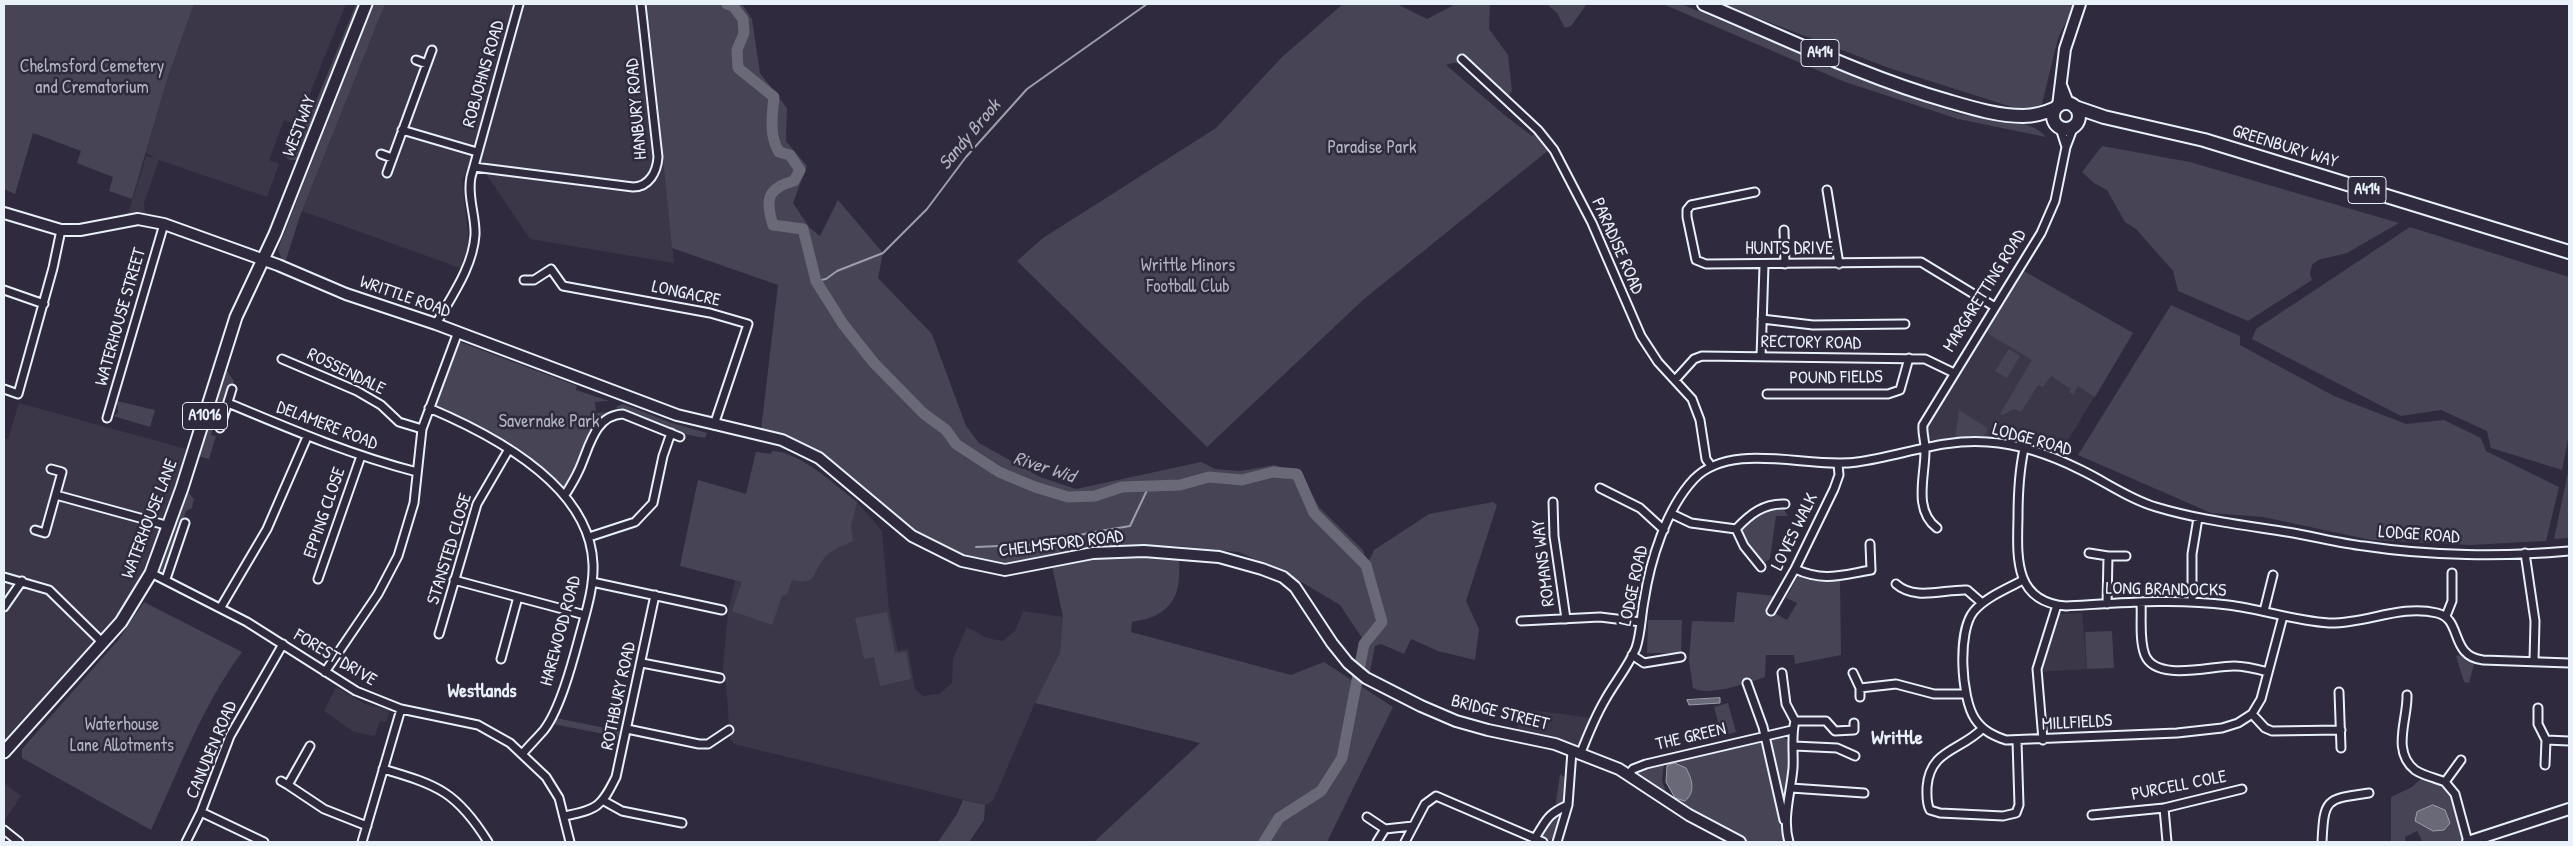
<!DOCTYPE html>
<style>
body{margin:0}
#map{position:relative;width:2573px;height:846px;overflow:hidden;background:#2f2a3d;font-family:"Patrick Hand",sans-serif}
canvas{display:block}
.frame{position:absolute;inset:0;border:5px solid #e8f1f8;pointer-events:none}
</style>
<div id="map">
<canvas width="2573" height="846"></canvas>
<div class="frame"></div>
</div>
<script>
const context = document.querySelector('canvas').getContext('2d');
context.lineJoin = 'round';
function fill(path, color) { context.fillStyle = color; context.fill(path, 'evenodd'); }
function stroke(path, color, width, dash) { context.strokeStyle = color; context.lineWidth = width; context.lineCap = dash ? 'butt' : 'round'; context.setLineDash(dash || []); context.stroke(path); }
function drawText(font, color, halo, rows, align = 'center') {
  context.font = font + ' "Patrick Hand",sans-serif'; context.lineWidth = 5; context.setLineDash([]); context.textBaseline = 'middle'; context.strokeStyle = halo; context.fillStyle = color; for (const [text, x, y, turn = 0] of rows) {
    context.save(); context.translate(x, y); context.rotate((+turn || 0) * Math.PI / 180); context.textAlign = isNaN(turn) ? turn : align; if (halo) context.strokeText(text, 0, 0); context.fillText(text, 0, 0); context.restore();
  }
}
const built = new Path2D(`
 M194,4H346L297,125L284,120L269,160L279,164L267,197L159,160L144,203L145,213L128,214L146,156L155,158L146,153L168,77Z
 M385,4H645L652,50L674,263L530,239L486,174L466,173L462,180L469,244L460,268L302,211Z
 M2022,270L2133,333L2059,455L1984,436L1936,442L1929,438L1926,427Z
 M19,403L186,449L167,512L136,588L104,632L4,740V438L8,439Z
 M772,451L785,452L811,467L857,502L882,531L889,610L898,651L908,649L915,689L923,696L939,694L952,683L953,659L967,627L987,638L1002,641L1015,631L1023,611L1064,617L1060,652L1035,703L993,801L985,805L734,744L730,738L726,684L722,678L728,613L735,580L680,566L698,480L746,494L756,452L771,454Z
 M2082,613L2087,669L2038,672L2058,614Z
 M336,687L365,704L390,710L386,722L380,721L375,736L354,732L324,711Z
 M1520,709L1562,714L1592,718L1579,751L1517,734Z
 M4,783L21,796L4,821Z`);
const green = new Path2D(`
 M4,4H194L168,77L132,199L109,191L113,177L77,163L81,151L33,133L15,194L4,189Z
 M356,4H359L299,156L296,160H290L284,156V150L308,121Z
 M374,4H385L300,216L285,263L282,260L278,249Z
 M645,4H742L752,19L760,73L787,108L786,141L807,166L793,203L809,227L820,236L838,200L883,253L878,278L932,334L966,426L979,443L1040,477L1076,489L1201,462L1215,469L1240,471L1275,465L1301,474L1319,507L1363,550L1368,563L1374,550L1429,514L1493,502L1497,505L1466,601L1479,629L1475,660L1438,651L1411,639L1404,654L1381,644L1375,646L1369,677L1361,669L1366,644L1340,605L1293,577L1239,552L1178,546L1106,545L1003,565L973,561L918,535L813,449L784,436L761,430L778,285L672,248L652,50Z
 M1343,4H1397L1427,19L1452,6L1453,4H1490L1489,29L1508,55L1512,91L1506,99C1490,84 1470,55 1446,65L1507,117L1532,136L1536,133L1550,149L1364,299L1207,447L1017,261L1043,238L1216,128L1282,57Z
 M1547,4H1587L1571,26L1565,28L1557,13Z
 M1663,4H1681C1772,41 1862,83 1956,113C1980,120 2030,116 2046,137L1958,119L1845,82Z
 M1721,4H2075L2058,38L2042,104L2034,108L2018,109L1889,68Z
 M2102,146L2190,162L2399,223L2347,253L2318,260L2312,265L2310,274L2312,280L2248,321L2178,291L2173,271L2136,229L2125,222L2107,190L2094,183L2082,172Z
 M2410,227L2569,277V434L2562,470L2491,448L2487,431L2441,410L2401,416L2252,339L2256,329Z
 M2022,270L2133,333L2095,397L2078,386L2073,395L2069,392L2071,389L2051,376L2043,387L2038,385L2021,412L2014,409L2003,415L2000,414L2032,360L1990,335L1986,328Z
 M2171,305L2240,336V345L2334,396L2406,424L2444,420L2481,438L2486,451L2559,487L2546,541L2470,545L2371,540L2263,517L2211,513L2078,455Z
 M460,342L577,386L576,390L609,401L595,402L596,413L609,412L598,422L566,490C522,452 489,431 436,407L435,403Z
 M2009,349L2020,356L2007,378L1995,371Z
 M225,368L234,381L232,387L230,386L217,426L213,428L211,435L216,436L209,459L198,456Z
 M117,401L155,410L150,427L113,416L118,413Z
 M623,404L672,423L707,433L705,438L684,434L617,411V406Z
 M1959,410L1986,427L1987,430L1984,436L1955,439Z
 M772,451C804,454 832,483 857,502L851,526L853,541C844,545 832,550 826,556C811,572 819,586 792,580L787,594L782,596L772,625L732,611L742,582L680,566L698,480L746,494L756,452L771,454Z
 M2569,467V538L2554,539Z
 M187,491L194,499L192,508L186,511L167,569L162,573L160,569L161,564Z
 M1782,507L1788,516H1776L1770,559L1763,563L1759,562L1740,532L1741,528L1766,509Z
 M1117,555L1179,559C1180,580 1180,602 1158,614C1151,619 1140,620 1132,622L1131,632L1291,675L1324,662L1393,707L1327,842H1094L1200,743L1035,703L1060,652L1063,617L1052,566L1085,558Z
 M1798,576L1812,581L1840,580L1841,655L1795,664L1794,655H1766L1765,677C1748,683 1708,697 1693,688L1689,660L1692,621L1734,622L1737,592L1776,596L1769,610L1787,620L1797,603L1786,598Z
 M144,602L242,652C202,706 179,770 151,830L22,758V749L119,639Z
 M887,612L895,653L906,652L911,679L880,686L874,657L864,659L855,618Z
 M1648,620H1682L1681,653H1647Z
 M2112,631L2114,668L2087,669L2085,632Z
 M2460,655L2474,664L2469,683L2464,682L2456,656Z
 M1728,703L1736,732L1722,736L1714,707Z
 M556,718L620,731L619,737L553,724Z
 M1782,737L1788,740L1791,746L1785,812L1779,814L1786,842C1775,842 1758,845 1747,842C1731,836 1683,810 1674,796L1685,801C1696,792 1691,780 1686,768L1678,763L1668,764L1670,761Z
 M1664,763L1662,780L1667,796L1639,777L1637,771Z
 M1560,774L1567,779L1564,806L1557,809L1556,802Z
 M2425,775L2448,787L2467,841L2423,842L2417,831L2405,837V842H2391V797L2412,787Z
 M963,800L985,805L984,820L969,842H938L957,814Z
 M1557,813L1558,822L1553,839L1544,841C1538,829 1548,820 1557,813Z`);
const water = new Path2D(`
 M1720,698V703L1689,705L1687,700Z
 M1675,763L1686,768C1692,779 1696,792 1685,801L1675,798L1666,782L1667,766Z
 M2433,805L2445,810L2450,823L2444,830L2433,831L2415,821L2417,812Z`);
const stream = new Path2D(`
 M816,281L826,279L837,271L883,253L927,209L966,157L1027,89L1147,4
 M976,547L1046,544L1088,533L1130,526L1149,486`);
const river = new Path2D(`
 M727,4L733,6L743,19L744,33L737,50L738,68L774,97C772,116 769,136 779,152L790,155L800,170L794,181C767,188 765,200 773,225L803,229L816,281L843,324L874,363L923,413L946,430L956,444L999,472L1035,487L1068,497L1095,496L1122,487L1180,485L1209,477L1242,480L1273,472L1297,474L1314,513L1366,565L1382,622L1364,644L1342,758L1321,791L1279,818L1264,842`);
const street = new Path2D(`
 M1462,59L1538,130L1554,150L1592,223L1641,336L1658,362L1692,399L1700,420L1706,459L1711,466
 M416,60L427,64
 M2060,128L2066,147
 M402,130L477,152
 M381,154L392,158
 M474,167L633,187C649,187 657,172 658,157L641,4
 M387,173L432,50
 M1827,190L1839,264
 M1755,192L1691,205L1687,210V217L1696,260L1706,264L1921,262L1995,307
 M1784,230L1785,264
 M524,280H534L551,269L563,286L710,313L748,324L714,425
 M4,290L44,304
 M1762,319L1813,325L1905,324
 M436,324C451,297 473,267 475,235C476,216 467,197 471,177L519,4
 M1761,357L1764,265
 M282,359L357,391L381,405L399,422L422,429
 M1675,380L1694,359L1702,356L1925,359L1954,373
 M4,389L18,394L53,268L61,230
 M1767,394H1888L1900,390L1909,358
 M228,403C290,429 351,455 417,472
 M429,408C493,435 590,485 593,564C594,589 585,615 579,638C572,664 560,709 544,730C537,738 530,745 523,753
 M107,418L164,224
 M220,428L232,389
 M2024,449C2019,472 2018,495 2018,518C2017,558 2014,602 2066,606C2120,603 2174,598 2228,605C2262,609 2294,621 2329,623C2366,624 2400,604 2437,613C2463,619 2449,656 2483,660L2569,663
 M1600,488L1640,508L1664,530
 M56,495L169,526
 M565,495C570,487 575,479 579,470C589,449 594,415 623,414L680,437
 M1553,502L1554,536L1566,619
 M1672,514L1691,523L1736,529
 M1937,528C1912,509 1926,474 1925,448C1925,440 1922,433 1923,425L2041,233L2055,201L2066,147L2074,126
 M35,530L45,533L62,472L51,469
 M589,537L635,522L653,503L663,456L671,433
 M2089,553L2108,556L2107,604
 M2525,553L2535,621L2534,661
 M2108,556H2126
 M1761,567L1744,546L1736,529C1750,514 1764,503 1785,504
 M1795,569C1824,582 1841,575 1871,570L1870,544
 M151,573L247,622L356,691L401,709L478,725L510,743L546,777L559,798L570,842
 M4,577L49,590L102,642
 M166,579L185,523
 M318,579L361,456
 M454,580L585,615
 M2023,580C2007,589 1986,597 1974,611C1957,631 1961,698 1975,719C1983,731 1994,736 2006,740L2177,733L2222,728L2238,723L2252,714L2261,699L2283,616
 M592,582L722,610
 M1896,584C1915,601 1944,589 1967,590L1982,603
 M2192,601V554L2198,518
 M2141,602C2142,618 2139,640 2145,655C2156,682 2210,666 2234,666C2245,666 2257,669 2268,672
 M4,607L22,581
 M221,607L267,529L307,437
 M1771,611L1795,569L1834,489L1839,475L1838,464
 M2264,611L2273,575
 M2446,616L2452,601V573
 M1521,621L1600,617L1641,622
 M439,634L477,504L509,449
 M1632,655L1644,663L1681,657
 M501,659L518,597
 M642,663L720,678
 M325,672L378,594L398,556L414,503L422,429L458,332
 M1782,673L1786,704L1795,721
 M1853,673L1860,688L1896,684L1934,694H1965
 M1747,683L1763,727L1784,820
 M2339,692L2341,748
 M2407,695C2408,719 2391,751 2415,770C2424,776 2436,778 2445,782
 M1860,697V688
 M2538,708V724L2546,740
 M2252,714L2265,728L2272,731L2341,730
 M1983,728C1961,751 1930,749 1927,787C1927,795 1926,803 1930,810L1940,813L2003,816L2016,813L2019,805L2017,741
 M627,729L699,744H708L729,730
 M2043,740L2037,669L2057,605
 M310,746L288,785L324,809L367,826
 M1794,746L1837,748L1855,756
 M1580,755C1587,737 1595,717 1605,700C1615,682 1628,667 1636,648C1641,633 1641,616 1644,601C1650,561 1666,509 1694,479C1732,440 1808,469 1857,462C1901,456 1944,438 1988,442C2019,444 2053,456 2081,470C2106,482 2129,499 2156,507C2199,520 2243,525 2287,532C2313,536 2338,543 2364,546C2429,556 2504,557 2569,551
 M2461,760L2445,782L2455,794L2468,842
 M2545,765L2546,740L2569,741
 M383,769C438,785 457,792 488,842
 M1628,775L1633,769L1646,764L1792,730
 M281,781L288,785
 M1791,788L1864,793
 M604,801L622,811L682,823
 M2164,808L2167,842
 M201,812L264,842
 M2092,815L2164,808L2242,789
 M565,816C598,809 601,807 616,777L655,595
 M1367,817L1385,829L1413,826
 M4,830L19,842
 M1535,838C1547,820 1546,815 1568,805
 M186,842L201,812L230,736L283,644
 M362,842L401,709
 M1377,842L1385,829
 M1405,842L1425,804L1436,796L1543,842
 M1557,842L1568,805L1572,751
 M1789,842C1782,819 1791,792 1793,768C1794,753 1791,736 1795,721H1826L1835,731L1854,730V723
 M2322,842C2324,798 2326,799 2369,793`);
const secondary = new Path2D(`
 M2061,85L2068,103
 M2058,106L2065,49L2080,4
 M4,213L61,230H80L138,219L164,224L278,265L346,294L436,324L677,415L782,440L819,458L912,536L962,561L1005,570L1093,553L1144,551L1219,557L1262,569L1283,577L1295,587L1332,643L1348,663L1366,678L1421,706L1456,721L1488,730L1555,744L1619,769L1689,815L1740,842
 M2468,842L2569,809`);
const primary = new Path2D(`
 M4,752L121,622L151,573L182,488L236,317L275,234L366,4`);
const highway = new Path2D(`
 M1704,4C1785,38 1864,77 1948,101C1972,108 1998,116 2023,116C2035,116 2045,113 2056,108
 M2053 116a13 13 0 1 1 26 0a13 13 0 1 1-26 0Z
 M2075,107L2104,117L2204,140L2569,252`);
const shields = [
 [1820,53,38],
 [2367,190,38],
 [205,416,45]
];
const shieldNames = [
 ["A414",1820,53],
 ["A414",2367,190],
 ["A1016",205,416]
];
const parkNames = [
 ["Chelmsford Cemetery",92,67],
 ["and Crematorium",92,88],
 ["Paradise Park",1372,148],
 ["Writtle Minors",1188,266],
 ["Football Club",1188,287],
 ["Savernake Park",549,422],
 ["Waterhouse",122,725],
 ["Lane Allotments",122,746]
];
const streetNames = [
 ["ROBJOHNS ROAD",484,74,-74],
 ["HANBURY ROAD",637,109,-95],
 ["WESTWAY",300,126,-69],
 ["GREENBURY WAY",2285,147,17],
 ["PARADISE ROAD",1617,246,66],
 ["HUNTS DRIVE",1789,249],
 ["MARGARETTING ROAD",1985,291,-58],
 ["LONGACRE",686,294,12],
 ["WRITTLE ROAD",405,297,19],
 ["WATERHOUSE STREET",121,317,-74],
 ["RECTORY ROAD",1811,343,1],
 ["ROSSENDALE",346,372,26],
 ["POUND FIELDS",1836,378,-1],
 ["DELAMERE ROAD",327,426,21],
 ["LODGE ROAD",2032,440,15],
 ["EPPING CLOSE",325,513,-71],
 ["WATERHOUSE LANE",150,519,-69],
 ["LOVES WALK",1795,532,-64],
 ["LODGE ROAD",2419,535,4],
 ["CHELMSFORD ROAD",1061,544,-7],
 ["STANSTED CLOSE",450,549,-73],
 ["ROMANS WAY",1544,563,-97],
 ["LODGE ROAD",1634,586,-78],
 ["LONG BRANDOCKS",2166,590,1],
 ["HAREWOOD ROAD",561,631,-75],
 ["FOREST DRIVE",335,658,31],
 ["ROTHBURY ROAD",619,696,-78],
 ["BRIDGE STREET",1500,713,14],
 ["MILLFIELDS",2077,723,-3],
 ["THE GREEN",1691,737,-13],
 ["CANUDEN ROAD",212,750,-67],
 ["PURCELL COLE",2179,786,-11]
];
const waterNames = [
 ["Sandy Brook",970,135,-50],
 ["River Wid",1044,468,18]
];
const neighbourhoodNames = [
 ["Westlands",482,692]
];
const quarterNames = [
 ["Writtle",1897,739]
];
fill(built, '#3b3749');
fill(green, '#464455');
fill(water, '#696978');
stroke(water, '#9c9fab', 1);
stroke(stream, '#9c9fab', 2);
stroke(river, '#696978', 11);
stroke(street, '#e8f1f8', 11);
stroke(secondary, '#e8f1f8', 14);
stroke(primary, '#e8f1f8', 15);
stroke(highway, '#e8f1f8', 16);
stroke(street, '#2f2a3d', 7);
stroke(secondary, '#2f2a3d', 10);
stroke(primary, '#2f2a3d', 11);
stroke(highway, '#2f2a3d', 12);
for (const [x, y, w] of shields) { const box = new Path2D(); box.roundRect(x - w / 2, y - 13.5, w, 27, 4); context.fillStyle = '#2f2a3d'; context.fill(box); stroke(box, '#e8f1f8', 1); }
drawText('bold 16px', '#e8f1f8', null, shieldNames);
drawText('18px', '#afb4bf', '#2f2a3d', parkNames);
drawText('18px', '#e8f1f8', '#2f2a3d', streetNames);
drawText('italic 19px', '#afb4be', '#2f2a3d', waterNames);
drawText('bold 19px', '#e8f1f8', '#2f2a3d', neighbourhoodNames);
drawText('bold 20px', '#e8f1f8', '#2f2a3d', quarterNames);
</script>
